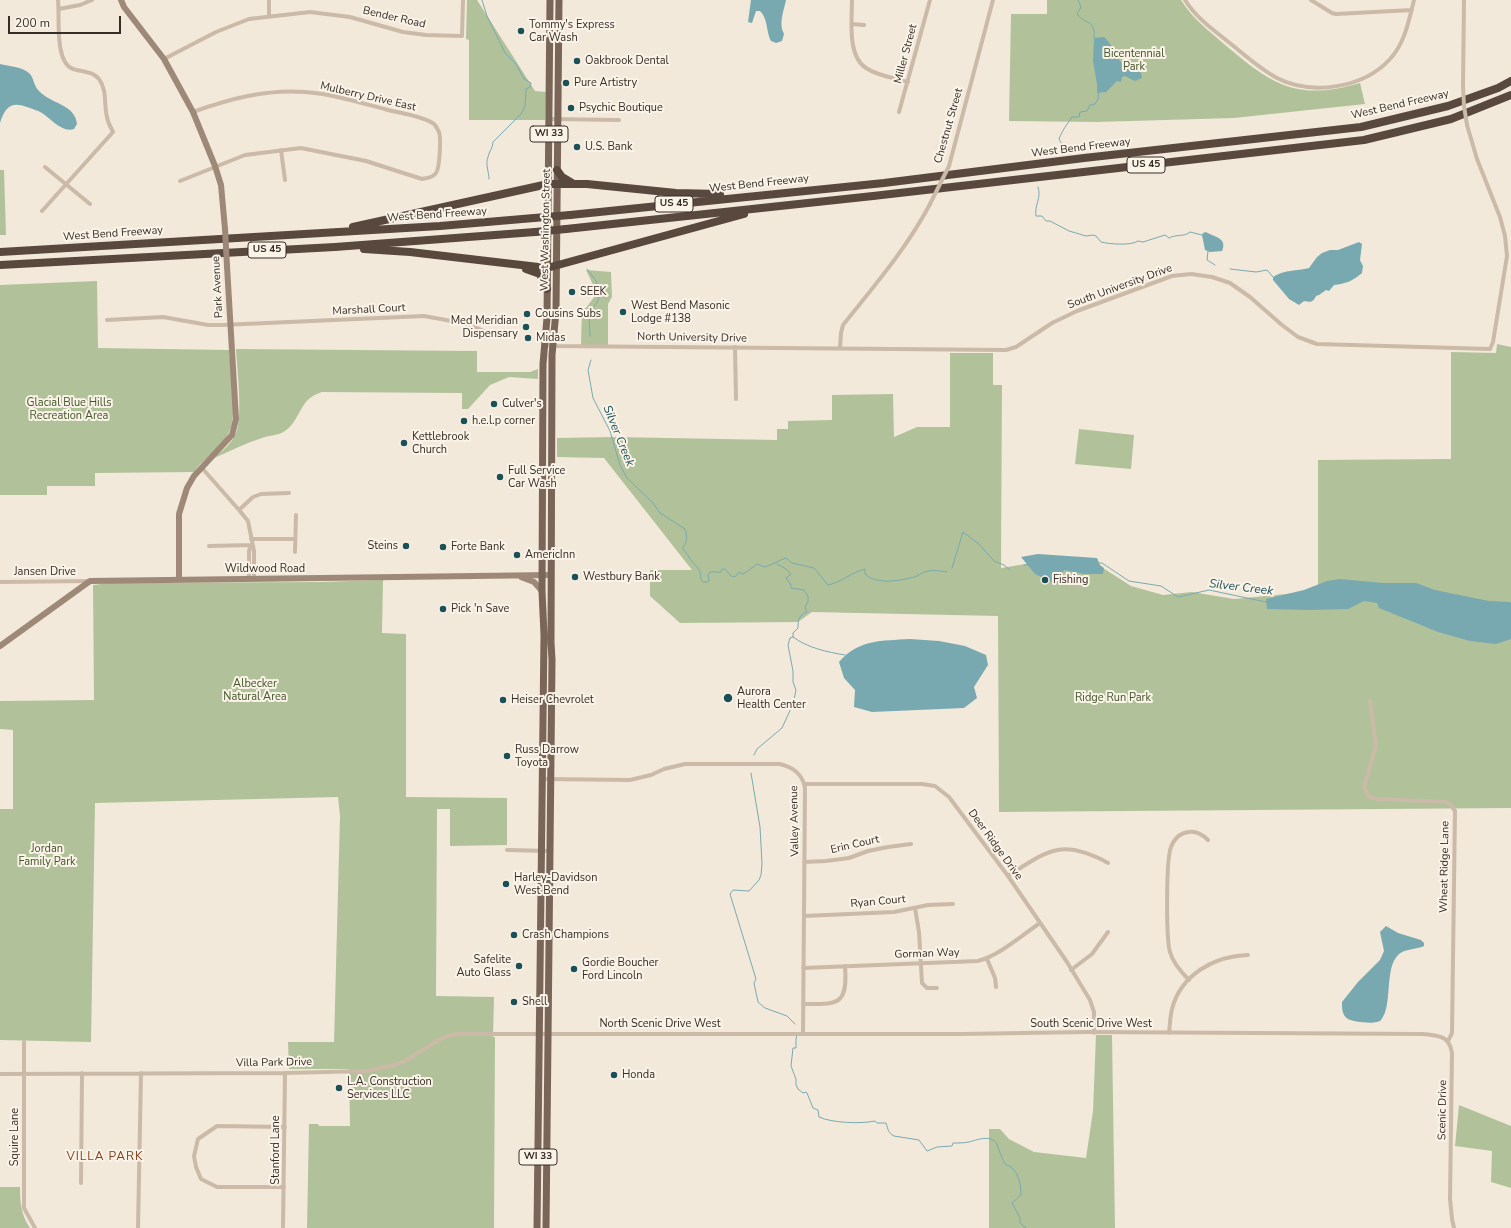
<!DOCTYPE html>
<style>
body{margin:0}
#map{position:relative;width:1511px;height:1228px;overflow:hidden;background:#f2e9db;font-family:"Nunito Sans",sans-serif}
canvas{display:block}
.scale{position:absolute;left:8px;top:16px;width:113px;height:18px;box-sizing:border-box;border:2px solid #372d27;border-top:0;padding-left:5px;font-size:12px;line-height:14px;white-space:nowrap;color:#372d27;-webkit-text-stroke:3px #faf3e7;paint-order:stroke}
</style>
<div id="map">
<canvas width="1511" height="1228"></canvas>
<div class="scale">200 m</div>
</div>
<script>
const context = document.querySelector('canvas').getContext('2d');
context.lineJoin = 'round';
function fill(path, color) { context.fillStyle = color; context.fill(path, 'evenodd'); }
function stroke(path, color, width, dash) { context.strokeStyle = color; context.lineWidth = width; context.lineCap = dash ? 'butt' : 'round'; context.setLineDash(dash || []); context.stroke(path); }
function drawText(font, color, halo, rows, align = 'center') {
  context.font = font + ' "Nunito Sans",sans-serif'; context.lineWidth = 4; context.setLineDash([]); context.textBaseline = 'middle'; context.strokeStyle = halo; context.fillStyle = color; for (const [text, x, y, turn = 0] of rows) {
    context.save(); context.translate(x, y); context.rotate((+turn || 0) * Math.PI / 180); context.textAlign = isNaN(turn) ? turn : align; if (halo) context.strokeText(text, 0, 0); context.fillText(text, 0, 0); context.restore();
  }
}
const green = new Path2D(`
 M467,0H477L535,91L546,92L545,120H469V40L466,39Z
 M1047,0H1181C1192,18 1208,30 1224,44C1271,84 1296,102 1360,83L1365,104L1234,118L1096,122L1009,121L1011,14H1047Z
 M0,170H4L6,235H0Z
 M586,270L611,272L612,297L608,304V345H581L582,309L586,308L597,293Z
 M97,281L98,348L229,350C231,375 240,417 226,438C217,451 203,459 194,472L95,473V486H47V495H0V285Z
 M1497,344L1511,347V808L999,812L998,616L812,612L798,622L680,623L650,596V570H692L604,458L557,457V438L613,437L777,440V429H788V421L832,420V395L893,394L894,437L917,427H950V353H993V385H1002L1001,568L1032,563L1092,561L1131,586L1163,595L1192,592L1234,599L1318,591V460L1451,459V352L1496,353Z
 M236,349L477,351V372H530L538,369V379L509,377L490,385L468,409H462V393L322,392C298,399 302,419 285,431C278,436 270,435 262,438C246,443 230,451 214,458C222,451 232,443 236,433C243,417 237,368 236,349Z
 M1079,429L1134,435L1131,469L1075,464Z
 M383,580L382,633L406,634V797L507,798V845L450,846V809H437L436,996L494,997L493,1037H495L494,1228H307L309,1124H318L319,1126H350L349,1069H289L288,1042H334L340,816L338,797L95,803L91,1042L0,1040V809H13V730L0,729V701L94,700L93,585L110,583L321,582Z
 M1096,1035H1112L1115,1228H989V1129H1000L1009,1139L1034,1152L1086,1158L1093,1111Z
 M1459,1105L1511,1126V1188L1491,1182L1492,1151L1455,1146Z
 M0,1187H20C20,1202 21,1215 30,1228H0Z`);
const water = new Path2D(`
 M751,0H786C784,10 778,24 784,34L782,41L776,43L771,41C766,32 768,18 760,11H756L752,23L748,22Z
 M1104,37C1113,44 1115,58 1124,65C1129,69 1136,69 1141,73L1142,78L1135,81L1125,76L1122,77L1121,82L1117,81L1106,92L1097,93V84L1093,61L1094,38Z
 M0,64C9,66 22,67 29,73C34,77 33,85 39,91C51,104 75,104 77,124L74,129C62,133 51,119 42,113C37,110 32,109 27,107C11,101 5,107 0,123Z
 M1206,232C1214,237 1228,238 1222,251L1210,252L1205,250L1202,235L1203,233Z
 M1359,242L1362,244L1360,260L1363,266L1362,273C1353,281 1345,284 1334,285L1329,291L1326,290L1319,295L1316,296C1313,303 1310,302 1304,301L1299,305L1289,299L1273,280V277C1283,270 1297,271 1309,268L1317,257L1322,253L1330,250H1338Z
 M1038,554L1097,558L1100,565L1104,568L1103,574H1084L1064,570L1061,577L1062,581L1059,584L1051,582L1035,574L1021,557Z
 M1340,579L1383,583H1416L1435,590L1489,601L1510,602L1511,603V639L1496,644L1470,641L1438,632L1379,608L1377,603L1364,601L1348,609L1311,610L1267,609L1266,599L1304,590L1327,581Z
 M910,639L939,641L965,646L986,655L988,665L974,687L977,698L964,708L872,712L854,707L855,690L844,678L839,662C859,639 881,641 910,639Z
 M1386,926L1398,933L1421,940L1424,943V946C1416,950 1405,948 1398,955C1384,969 1393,1006 1381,1020C1377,1025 1353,1022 1348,1019C1342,1015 1342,1009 1342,1002L1358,982L1380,960L1384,951L1380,932Z`);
const stream = new Path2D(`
 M482,0L487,16L505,53L516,64L524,79L531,83L530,87L526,89L525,106L521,114L493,142C493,148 489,151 488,157C485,164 489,172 489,179
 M1078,0L1081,7L1077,14C1085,25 1096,19 1094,38
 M1041,156L1042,154L1071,151V150C1066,148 1061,144 1059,139C1063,129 1066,126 1072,117H1079L1080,112L1087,111L1090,105L1095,104L1098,99L1099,92
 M1038,187C1042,197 1034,206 1036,216H1042L1046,221H1050L1069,231L1086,236L1093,235L1096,236L1101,242C1109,244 1131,246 1138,241L1143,242L1165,235L1169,238C1176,234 1185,237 1190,232L1202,235
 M1208,251L1207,260L1215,265
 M587,269C594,277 603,289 598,300C597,304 593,307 591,310C588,318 590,327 590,336
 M1230,269L1256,272L1267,270L1273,277
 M591,360L588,370L593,398L610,431L620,465L627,478L653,503L660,513L685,529C687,536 688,541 683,547V549C686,552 688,556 691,560C697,568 701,568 701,580L703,582H708L709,580L708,575L710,572C714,571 717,573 721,572L722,569H725L731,576L735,577L739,572L742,574L745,573L757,564L765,567C772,565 779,560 786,558L792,563L814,568L828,585C842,582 852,572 865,569V574C877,585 899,581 914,577C918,576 921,573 925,572C933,569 940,571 947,572
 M1098,563H1102L1129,581L1161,586L1178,597L1209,590L1266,602
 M777,564L786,569L791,574L786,578L791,585V588L804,590L808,596V602L805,607L807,612C799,615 798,620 798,628L793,633V637C808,648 827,652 845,655
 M1024,565H1029
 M952,568L963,532L979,544L994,561L1004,565L1010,570
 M754,755L757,749L782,728L793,704L796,690L793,682V671L788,645L790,638L793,637
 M751,773L760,827L762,864L761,875L759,880L749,891L733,890L730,894L756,979L754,983L758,1002L765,1008L787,1016L795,1024
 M796,1036L797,1037L796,1038V1048H793L791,1066L796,1079V1085L798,1089L803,1093L806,1092L807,1093L813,1108L818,1110L819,1117C832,1123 861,1124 875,1121L877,1123H886C888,1129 888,1133 894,1136L919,1140L927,1151L937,1147L952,1146L953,1143C958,1143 964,1143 969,1142C976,1140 992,1134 997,1144C998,1148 1003,1161 1005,1164C1008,1166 1011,1166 1013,1169C1019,1175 1021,1186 1021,1195L1012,1203L1020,1218V1223L1026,1228`);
const street = new Path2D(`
 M269,0V16
 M852,0C852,20 847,56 866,68C878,76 894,78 908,82
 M1185,0C1196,18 1215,31 1231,44C1246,56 1260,69 1277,78C1312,96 1364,88 1390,59C1405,43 1409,20 1414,0
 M1311,0L1332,13L1336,14L1412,10
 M59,9L80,5L92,0
 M852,24L864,25
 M164,59L216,32L249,19L310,12L350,17L403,32L426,35L462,36L463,0
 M1463,86L1464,0
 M899,112L930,0
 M549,119L619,120
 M281,150L285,180
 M949,166L993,0
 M45,167L90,204
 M180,181L245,155L301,148L366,161L422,179C427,178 433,178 436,173C440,168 441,137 439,132C438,130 435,125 434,124C424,116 400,113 388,110C361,103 333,94 305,92C266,89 229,99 193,112
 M42,211L113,132C111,128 109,124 108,121C103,107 108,91 99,79C93,71 82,72 73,69C54,62 60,17 58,0
 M107,320L163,317L208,325H222L424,316L468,324L495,336H506
 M545,345L553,346L1006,350L1016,347L1052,323L1077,311L1172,276L1191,274L1212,277L1230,283L1250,297L1282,325L1298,337L1317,344L1490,349L1493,342L1507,256L1505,236L1500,217L1477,159L1467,125
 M735,347L736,399
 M840,348L841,333L843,325C874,286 907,248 930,204
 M202,468L239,510L248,521L254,551V579
 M239,510L253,497L261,494L289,493
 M251,539H295
 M209,546L251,545
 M295,552L296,515
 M249,579V551L251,545
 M0,582L90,581
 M1370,701L1376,745L1364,787L1368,796L1376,799L1446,802L1450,804L1455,811L1452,1033L1448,1041
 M542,779L630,780L651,775L664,769L685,764H780C793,767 803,775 805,788L803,1034
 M804,784H922L935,786L949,797L1008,876L1067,962L1090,1000L1094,1012V1033
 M507,850L550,851
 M804,862L826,861L849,858L868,851L888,847L911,844
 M1008,876C1048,850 1062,838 1108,863
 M915,908L919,932L922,983L927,988H937
 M804,916L894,912L928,905L953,904
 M987,959L995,978L996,987
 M803,968L978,961C1000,955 1021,936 1040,923
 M1071,970L1092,954L1108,932
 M1189,980C1181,972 1173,963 1170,952C1166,939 1166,859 1171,847C1174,839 1180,833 1189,832C1196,831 1203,835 1208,840
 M803,1004C838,1004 848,1006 845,966
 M1169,1033C1170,1025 1170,1017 1172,1009C1181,974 1215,956 1248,955
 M24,1042V1208L35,1228
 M0,1074L285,1073L366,1071L395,1065L405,1061L437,1041L447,1036L457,1034H960L1088,1032L1423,1034C1438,1036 1449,1035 1452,1053L1450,1199L1452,1219L1454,1228
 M81,1183L82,1073
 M284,1187H217L201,1179L196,1167L194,1156L198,1139L217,1126L285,1127
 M138,1228L141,1073
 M283,1228L285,1073`);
const secondary = new Path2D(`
 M121,0L124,7L164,59L193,112L215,166L221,185L225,229
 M521,577L534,582L542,591
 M179,580V514L187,488L194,476L232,435L236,419L227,266
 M0,646L90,581L551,575`);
const primary = new Path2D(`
 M537,1228L544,635L542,591L543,364L547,318L550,0
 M546,1228L552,660L551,642L552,355L556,311L559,0`);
const highway = new Path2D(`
 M557,170L562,177L572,183
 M570,215L884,183L1084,158L1361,127L1448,106L1498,88L1511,81
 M353,227L548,184H587L676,193L720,194
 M566,229L873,196L1364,140L1451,119L1511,95
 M364,249L410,252L547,268L744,214
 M0,252L440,226L534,218
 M0,265L335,247L535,232
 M526,269L540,274L547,289`);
const streetBridge = new Path2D(`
 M1463,86L1464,106L1467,125
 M930,204L949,166`);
const secondaryBridge = new Path2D(`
 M225,229L227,266`);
const highwayBridge = new Path2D(`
 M534,218L570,215
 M535,232L566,229`);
const markers = [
 [521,31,4,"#1c5059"],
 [577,61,4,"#1c5059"],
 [566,83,4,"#1c5059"],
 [571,108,4,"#1c5059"],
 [577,147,4,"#1c5059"],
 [572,292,4,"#1c5059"],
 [623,312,4,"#1c5059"],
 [527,314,4,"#1c5059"],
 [526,327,4,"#1c5059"],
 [528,338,4,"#1c5059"],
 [494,404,4,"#1c5059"],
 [464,421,4,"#1c5059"],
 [404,443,4,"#1c5059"],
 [500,477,4,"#1c5059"],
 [406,546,4,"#1c5059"],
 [443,547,4,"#1c5059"],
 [517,555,4,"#1c5059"],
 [575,577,4,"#1c5059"],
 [1045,580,4,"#1c5059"],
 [443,609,4,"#1c5059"],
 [728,698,5,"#1c5059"],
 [503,700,4,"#1c5059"],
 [507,756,4,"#1c5059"],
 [506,884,4,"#1c5059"],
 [514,935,4,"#1c5059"],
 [519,966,4,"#1c5059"],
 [574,969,4,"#1c5059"],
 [514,1002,4,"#1c5059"],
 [614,1075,4,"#1c5059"],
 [339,1088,4,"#1c5059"]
];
const shields = [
 [549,134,38],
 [1146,165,38],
 [674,204,38],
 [267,250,38],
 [538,1157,38]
];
const shieldNames = [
 ["WI 33",549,134],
 ["US 45",1146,165],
 ["US 45",674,204],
 ["US 45",267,250],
 ["WI 33",538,1157]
];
const streetNames = [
 ["Bender Road",394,18,13],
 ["Miller Street",906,54,-75],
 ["Mulberry Drive East",368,97,13],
 ["West Bend Freeway",1400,105,-13],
 ["Chestnut Street",949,126,-74],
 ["West Bend Freeway",1081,148,-7],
 ["West Bend Freeway",759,184,-6],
 ["West Bend Freeway",437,215,-4],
 ["West Washington Street",546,230,-89],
 ["West Bend Freeway",113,234,-4],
 ["Park Avenue",218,287,-93],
 ["South University Drive",1120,287,-20],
 ["Marshall Court",369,310,-3],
 ["North University Drive",692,338,1],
 ["Wildwood Road",265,569],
 ["Jansen Drive",45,572],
 ["Valley Avenue",795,821,-91],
 ["Erin Court",855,845,-13],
 ["Deer Ridge Drive",995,845,54],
 ["Wheat Ridge Lane",1445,867,-89],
 ["Ryan Court",878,902,-5],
 ["Gorman Way",927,954,-2],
 ["North Scenic Drive West",660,1024],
 ["South Scenic Drive West",1091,1024],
 ["Villa Park Drive",274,1063,-1],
 ["Scenic Drive",1443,1110,-89],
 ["Squire Lane",15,1137,-90],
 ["Stanford Lane",276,1150,-90]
];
const poiNames = [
 ["Tommy's Express",529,25],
 ["Car Wash",529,38],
 ["Oakbrook Dental",585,61],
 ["Pure Artistry",574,83],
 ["Psychic Boutique",579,108],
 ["U.S. Bank",585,147],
 ["SEEK",580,292],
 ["West Bend Masonic",631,306],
 ["Lodge #138",631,319],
 ["Cousins Subs",535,314],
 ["Med Meridian",518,321,"right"],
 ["Dispensary",518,334,"right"],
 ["Midas",536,338],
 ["Culver's",502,404],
 ["h.e.l.p corner",472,421],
 ["Kettlebrook",412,437],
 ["Church",412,450],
 ["Full Service",508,471],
 ["Car Wash",508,484],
 ["Steins",398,546,"right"],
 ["Forte Bank",451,547],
 ["AmericInn",525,555],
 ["Westbury Bank",583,577],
 ["Fishing",1053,580],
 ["Pick 'n Save",451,609],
 ["Aurora",737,692],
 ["Health Center",737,705],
 ["Heiser Chevrolet",511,700],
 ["Russ Darrow",515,750],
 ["Toyota",515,763],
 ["Harley-Davidson",514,878],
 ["West Bend",514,891],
 ["Crash Champions",522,935],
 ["Safelite",511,960,"right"],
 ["Auto Glass",511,973,"right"],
 ["Gordie Boucher",582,963],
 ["Ford Lincoln",582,976],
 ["Shell",522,1002],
 ["Honda",622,1075],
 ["L.A. Construction",347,1082],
 ["Services LLC",347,1095]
];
const parkNames = [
 ["Bicentennial",1134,54],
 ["Park",1134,67],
 ["Glacial Blue Hills",69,403],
 ["Recreation Area",69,416],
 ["Albecker",255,684],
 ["Natural Area",255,697],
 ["Ridge Run Park",1113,698],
 ["Jordan",47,849],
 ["Family Park",47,862]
];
const waterNames = [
 ["Silver Creek",618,436,68],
 ["Silver Creek",1241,588,7]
];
const neighbourhoodNames = [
 ["VILLA PARK",105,1157]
];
fill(green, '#b1c29b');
fill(water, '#79a9b0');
stroke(stream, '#79a9b0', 1);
stroke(street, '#cbbaa7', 4);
stroke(secondary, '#9e8978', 6);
stroke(primary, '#796658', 7);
stroke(highway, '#58483e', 8);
stroke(streetBridge, '#cbbaa7', 4);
stroke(secondaryBridge, '#9e8978', 6);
stroke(highwayBridge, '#58483e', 8);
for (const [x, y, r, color] of markers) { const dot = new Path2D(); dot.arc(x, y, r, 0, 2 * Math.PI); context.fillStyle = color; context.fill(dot); stroke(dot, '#faf3e7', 1.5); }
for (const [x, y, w] of shields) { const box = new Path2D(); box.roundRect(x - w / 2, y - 8, w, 16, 3); context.fillStyle = '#faf3e7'; context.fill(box); stroke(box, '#372d27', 1); }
drawText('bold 10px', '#372d27', null, shieldNames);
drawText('11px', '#372d27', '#faf3e7', streetNames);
drawText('11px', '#372d27', '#faf3e7', poiNames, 'left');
drawText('11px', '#42552b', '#faf3e7', parkNames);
drawText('italic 12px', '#1c5059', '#faf3e7', waterNames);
context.letterSpacing = '1px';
drawText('12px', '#87401f', '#faf3e7', neighbourhoodNames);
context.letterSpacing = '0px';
</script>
